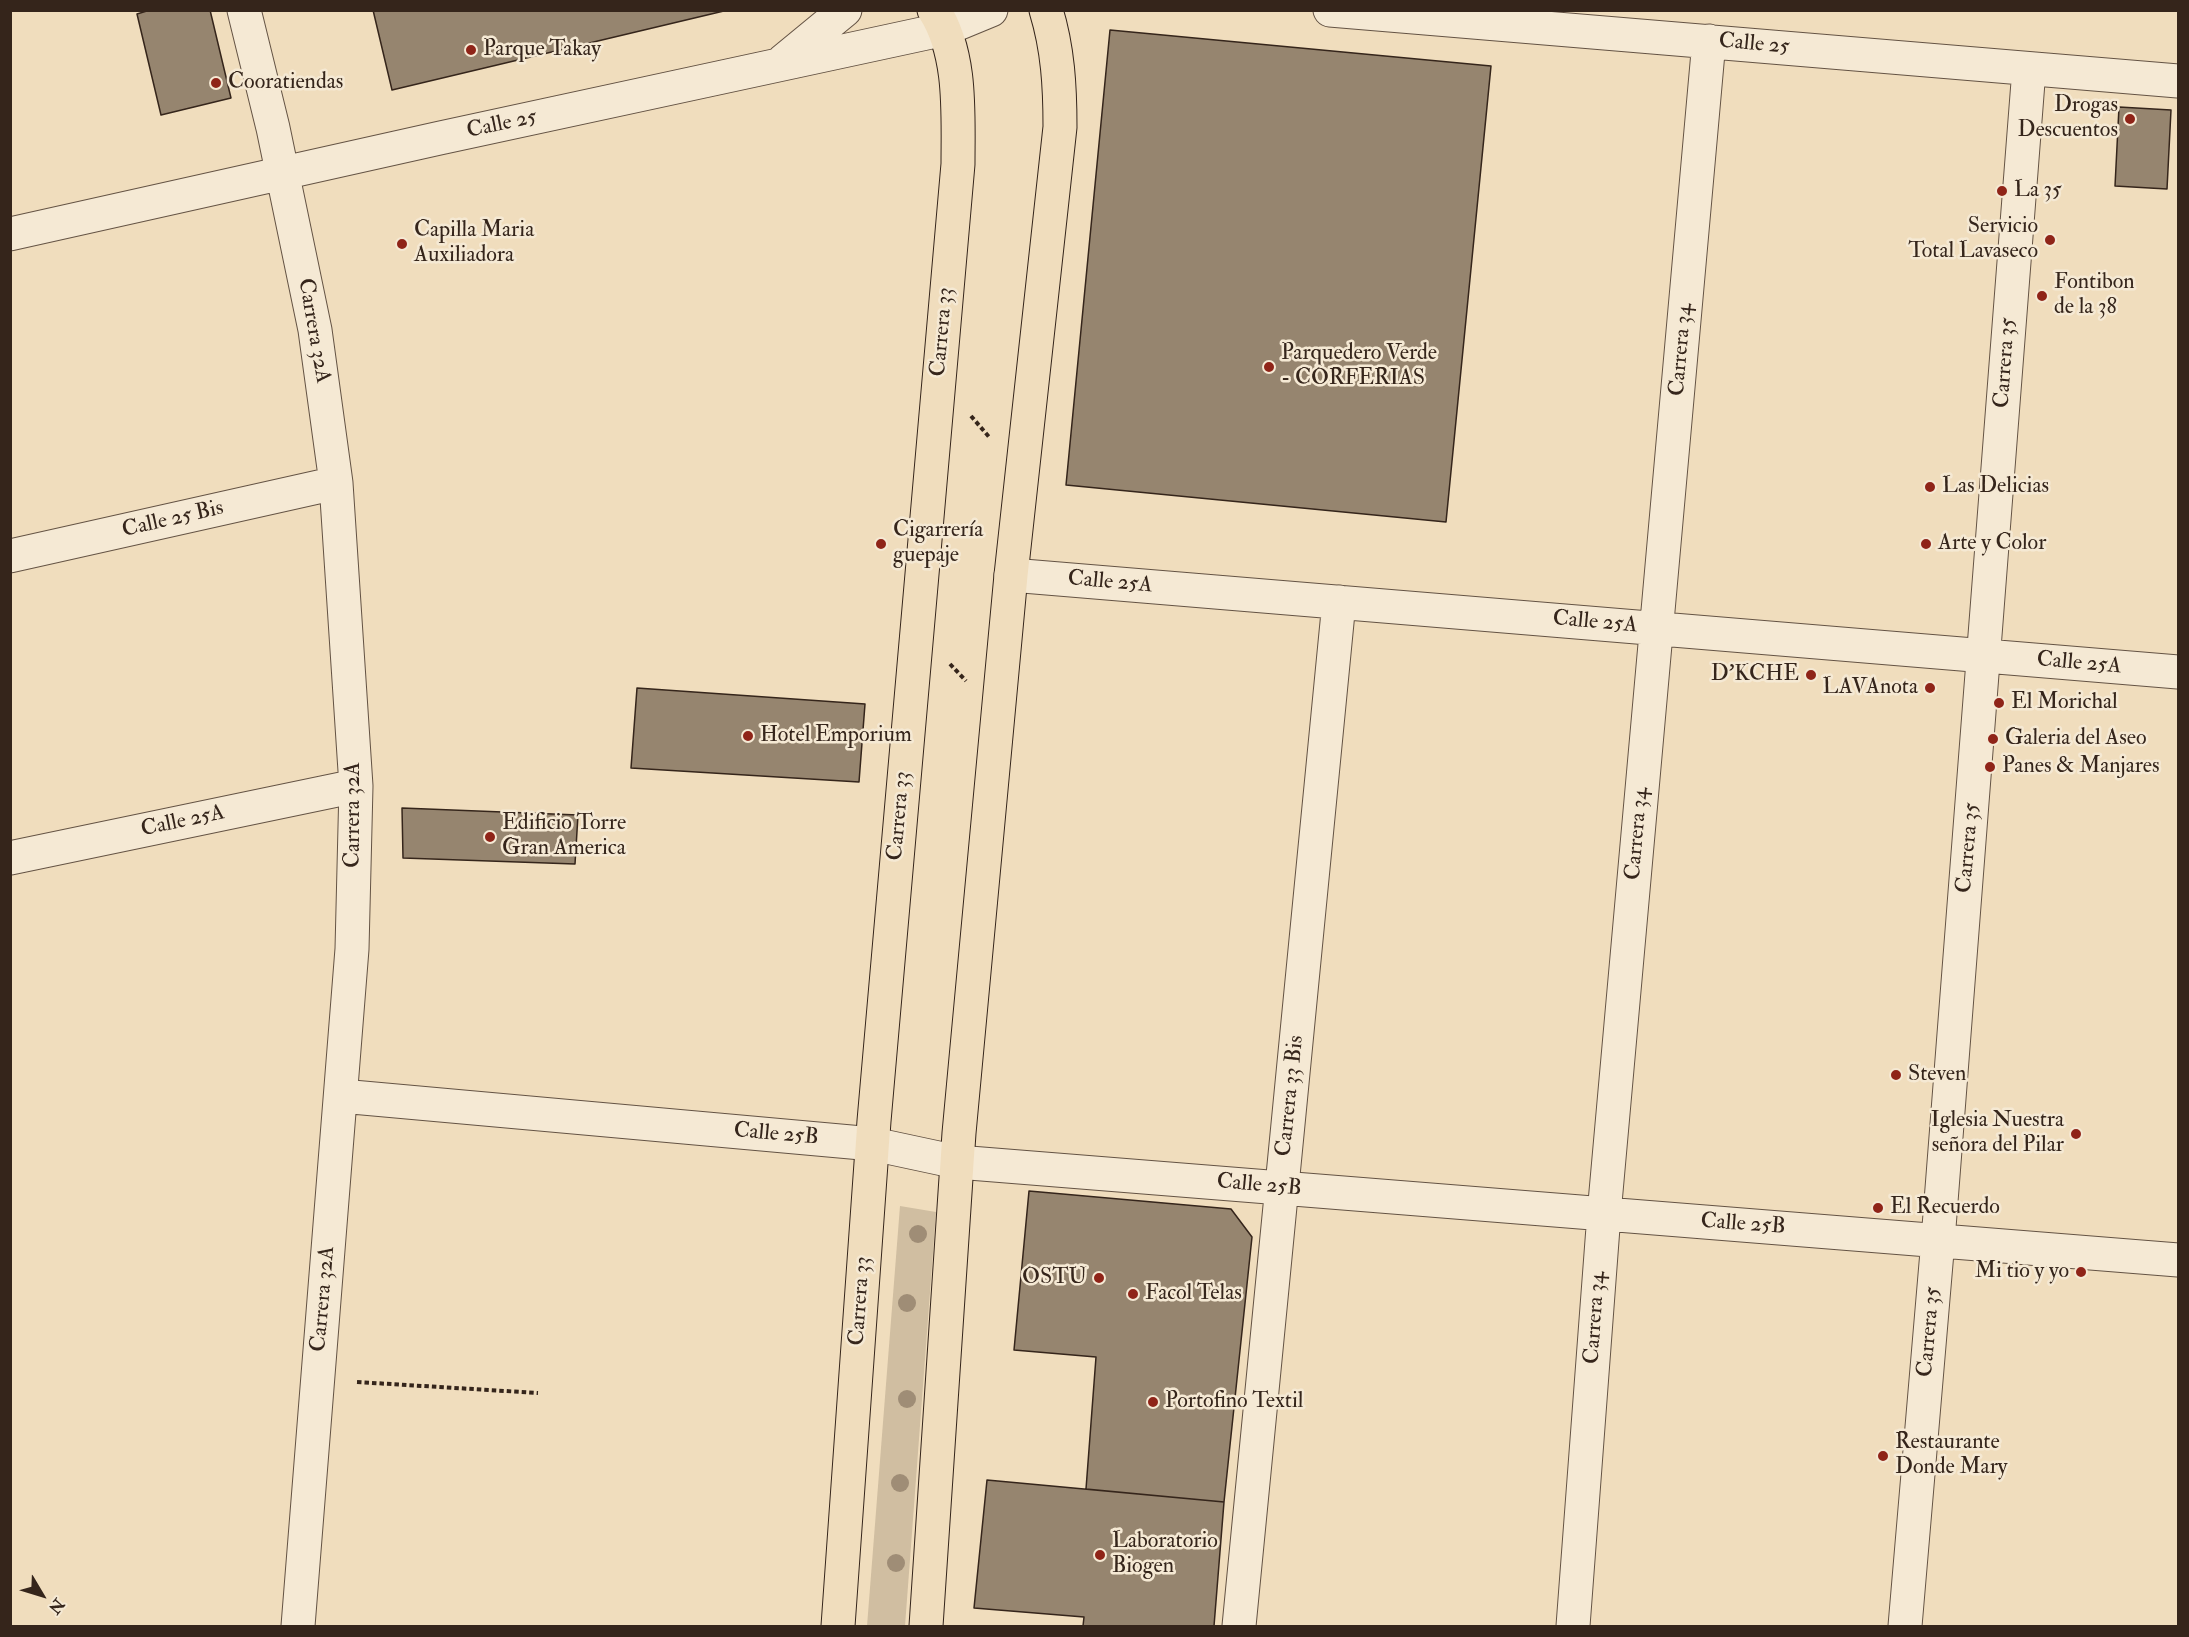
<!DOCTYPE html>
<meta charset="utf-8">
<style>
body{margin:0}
#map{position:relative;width:2189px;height:1637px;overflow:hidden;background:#f0ddbd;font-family:"IM FELL Double Pica",serif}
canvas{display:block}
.frame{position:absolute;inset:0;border:12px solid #35251b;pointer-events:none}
.north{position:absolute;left:12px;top:1565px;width:60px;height:60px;-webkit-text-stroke:4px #f5e9d4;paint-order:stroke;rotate:128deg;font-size:16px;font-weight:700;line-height:24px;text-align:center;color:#35251b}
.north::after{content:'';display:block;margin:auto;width:21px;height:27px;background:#35251b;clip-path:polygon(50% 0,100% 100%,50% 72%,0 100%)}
</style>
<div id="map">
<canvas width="2189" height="1637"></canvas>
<div class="frame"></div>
<div class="north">N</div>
</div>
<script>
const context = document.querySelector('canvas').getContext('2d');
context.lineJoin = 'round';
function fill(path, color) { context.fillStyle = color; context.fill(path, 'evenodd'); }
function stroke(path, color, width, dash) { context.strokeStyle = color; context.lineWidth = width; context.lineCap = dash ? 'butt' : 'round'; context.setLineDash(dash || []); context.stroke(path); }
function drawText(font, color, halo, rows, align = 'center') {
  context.font = font + ' "IM FELL Double Pica",serif'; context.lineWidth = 5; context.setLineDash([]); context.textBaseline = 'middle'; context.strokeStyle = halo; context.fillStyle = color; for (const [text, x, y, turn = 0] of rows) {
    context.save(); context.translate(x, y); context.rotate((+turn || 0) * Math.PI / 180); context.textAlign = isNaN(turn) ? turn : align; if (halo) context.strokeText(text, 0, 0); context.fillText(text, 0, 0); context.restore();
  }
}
const green = new Path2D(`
 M900,1206L936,1212L905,1626H867Z`);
const building = new Path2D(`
 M150,10H210L231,98L161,115L137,14Z
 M373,10H728L392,90Z
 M1110,30L1491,66L1446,522L1066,485Z
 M2119,107L2171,110L2167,189L2115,186Z
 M637,688L865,704L859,782L631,768Z
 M402,808L578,815L575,864L403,858Z
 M1029,1191L1231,1209L1252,1237L1224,1502L1086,1489L1096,1357L1014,1350Z
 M987,1480L1224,1502L1214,1626H1083L1084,1617L974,1608Z`);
const path = new Path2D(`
 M971,416L990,438
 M950,664L966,681
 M357,1382L538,1393`);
const minor = new Path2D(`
 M244,10L273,128L315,330L336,483L356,786L352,949L298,1626
 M1330,10L2178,81
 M783,61L845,10
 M10,234L440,138L945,29L991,10
 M10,556L336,483
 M1011,575L2178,672
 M10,858L356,786
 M341,1096L873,1144L957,1162L2178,1260
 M1239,1626L1339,602
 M1573,1626L1604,1214L1709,41
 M1905,1626L1938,1240L2029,69`);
const major = new Path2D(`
 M838,1626L874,1121L958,164C958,113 962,54 934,10
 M926,1626L959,1133L1011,575L1060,127C1060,87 1058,49 1046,10`);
const trees = [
 [918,1234],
 [907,1303],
 [907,1399],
 [900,1483],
 [896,1563]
];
const markers = [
 [471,50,6,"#8f2418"],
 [216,83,6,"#8f2418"],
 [2130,119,6,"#8f2418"],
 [2002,191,6,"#8f2418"],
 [2050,240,6,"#8f2418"],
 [402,244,6,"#8f2418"],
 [2042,296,6,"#8f2418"],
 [1269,367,6,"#8f2418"],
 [1930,487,6,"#8f2418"],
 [881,544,6,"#8f2418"],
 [1926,544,6,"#8f2418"],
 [1811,675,6,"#8f2418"],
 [1930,688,6,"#8f2418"],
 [1999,703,6,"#8f2418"],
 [748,736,6,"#8f2418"],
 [1993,739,6,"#8f2418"],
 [1990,767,6,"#8f2418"],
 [490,837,6,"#8f2418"],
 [1896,1075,6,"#8f2418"],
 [2076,1134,6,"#8f2418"],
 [1878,1208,6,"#8f2418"],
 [2081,1272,6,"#8f2418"],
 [1099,1278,6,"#8f2418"],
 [1133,1294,6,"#8f2418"],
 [1153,1402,6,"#8f2418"],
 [1883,1456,6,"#8f2418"],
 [1100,1555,6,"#8f2418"]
];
const streetNames = [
 ["Calle 25",1754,45,5],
 ["Calle 25",502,125,-12],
 ["Carrera 32A",313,331,80],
 ["Carrera 33",943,332,-85],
 ["Carrera 34",1682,350,-85],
 ["Carrera 35",2006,363,-86],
 ["Calle 25 Bis",173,520,-13],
 ["Calle 25A",1110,583,5],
 ["Calle 25A",1595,623,5],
 ["Calle 25A",2079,664,5],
 ["Carrera 32A",354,815,-90],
 ["Carrera 33",900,816,-85],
 ["Calle 25A",183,822,-12],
 ["Carrera 34",1638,834,-85],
 ["Carrera 35",1969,848,-85],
 ["Carrera 33 Bis",1291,1096,-84],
 ["Calle 25B",776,1135,5],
 ["Calle 25B",1259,1186,5],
 ["Calle 25B",1743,1225,4],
 ["Carrera 32A",324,1299,-85],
 ["Carrera 33",861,1301,-86],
 ["Carrera 34",1596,1318,-86],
 ["Carrera 35",1930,1332,-85]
];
const poiNames = [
 ["Parque Takay",483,50],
 ["Cooratiendas",228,83],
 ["Drogas",2118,106,"right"],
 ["Descuentos",2118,131,"right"],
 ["La 35",2014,191],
 ["Servicio",2038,227,"right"],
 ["Total Lavaseco",2038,252,"right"],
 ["Capilla Maria",414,231],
 ["Auxiliadora",414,256],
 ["Fontibon",2054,283],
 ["de la 38",2054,308],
 ["Parquedero Verde",1281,354],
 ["- CORFERIAS",1281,379],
 ["Las Delicias",1942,487],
 ["Cigarrería",893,531],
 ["guepaje",893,556],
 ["Arte y Color",1938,544],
 ["D'KCHE",1799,675,"right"],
 ["LAVAnota",1918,688,"right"],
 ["El Morichal",2011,703],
 ["Hotel Emporium",760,736],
 ["Galeria del Aseo",2005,739],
 ["Panes & Manjares",2002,767],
 ["Edificio Torre",502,824],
 ["Gran America",502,849],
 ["Steven",1908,1075],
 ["Iglesia Nuestra",2064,1121,"right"],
 ["señora del Pilar",2064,1146,"right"],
 ["El Recuerdo",1890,1208],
 ["Mi tio y yo",2069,1272,"right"],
 ["OSTU",1087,1278,"right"],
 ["Facol Telas",1145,1294],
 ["Portofino Textil",1165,1402],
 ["Restaurante",1895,1443],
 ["Donde Mary",1895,1468],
 ["Laboratorio",1112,1542],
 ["Biogen",1112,1567]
];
fill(green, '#d0bea1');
fill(building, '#96856f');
stroke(building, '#35251b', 1.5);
stroke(minor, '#645344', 35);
stroke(major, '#35251b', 35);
stroke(path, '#35251b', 4, [4.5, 3]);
stroke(minor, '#f5e9d4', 33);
stroke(major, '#f0ddbd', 33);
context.fillStyle = '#9f8d76';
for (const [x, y] of trees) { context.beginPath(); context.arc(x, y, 9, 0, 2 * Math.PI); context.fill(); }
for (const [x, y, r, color] of markers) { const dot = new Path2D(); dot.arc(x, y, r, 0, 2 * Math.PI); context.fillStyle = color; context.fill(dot); stroke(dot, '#f5e9d4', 2); }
drawText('22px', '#35251b', '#f5e9d4', streetNames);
drawText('22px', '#35251b', '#f5e9d4', poiNames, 'left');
</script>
